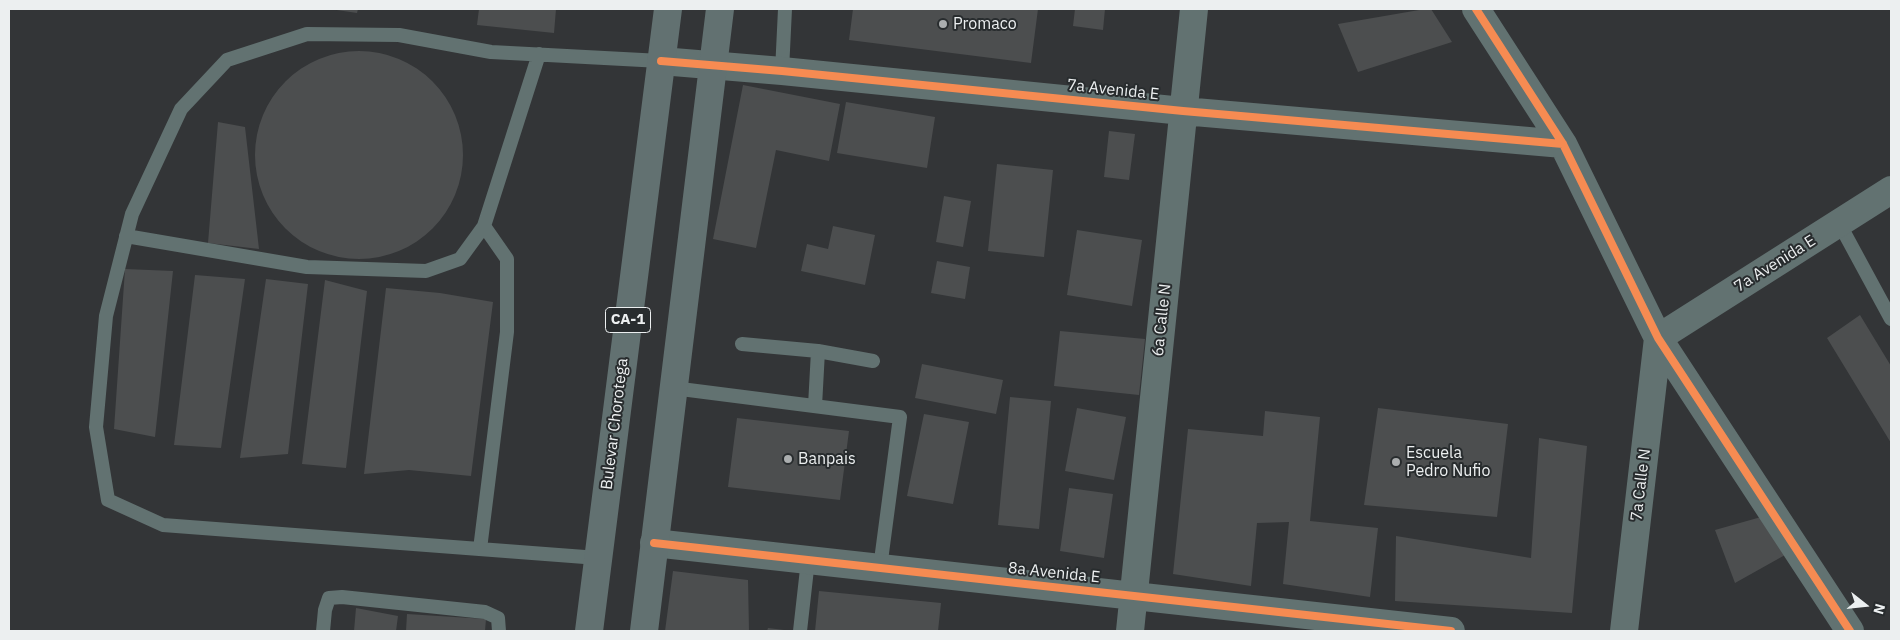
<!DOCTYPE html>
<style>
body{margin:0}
#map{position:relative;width:1900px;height:640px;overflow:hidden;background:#333537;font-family:"IBM Plex Sans",sans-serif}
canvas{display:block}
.frame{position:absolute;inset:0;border:10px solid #eceff0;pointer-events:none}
.north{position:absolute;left:1840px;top:580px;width:50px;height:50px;-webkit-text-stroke:4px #282c2e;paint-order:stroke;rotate:106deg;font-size:14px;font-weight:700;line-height:20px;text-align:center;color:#eceff0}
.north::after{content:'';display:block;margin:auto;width:18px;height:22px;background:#eceff0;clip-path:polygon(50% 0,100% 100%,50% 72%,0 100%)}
</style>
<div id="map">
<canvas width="1900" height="640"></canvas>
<div class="frame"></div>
<div class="north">N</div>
</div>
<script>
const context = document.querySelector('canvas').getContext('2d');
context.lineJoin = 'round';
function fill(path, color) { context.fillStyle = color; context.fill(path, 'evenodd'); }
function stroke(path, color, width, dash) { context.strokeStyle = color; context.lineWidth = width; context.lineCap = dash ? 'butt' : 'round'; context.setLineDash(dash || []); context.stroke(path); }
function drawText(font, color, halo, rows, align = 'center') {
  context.font = font + ' "IBM Plex Sans",sans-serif'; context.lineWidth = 4; context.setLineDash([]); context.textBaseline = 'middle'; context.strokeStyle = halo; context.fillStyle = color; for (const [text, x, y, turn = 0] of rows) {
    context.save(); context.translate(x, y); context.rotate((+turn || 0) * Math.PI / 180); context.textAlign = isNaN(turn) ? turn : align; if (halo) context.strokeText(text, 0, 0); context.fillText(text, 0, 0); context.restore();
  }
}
const building = new Path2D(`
 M330,9H358L357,13Z
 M479,9H556L554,33L477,25Z
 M853,9H1038L1031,63L849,40Z
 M1075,9H1105L1103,30L1073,26Z
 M1425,9H1431L1452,42L1358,72L1338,24Z
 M255 155a104 104 0 1 1 208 0a104 104 0 1 1-208 0Z
 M743,85L840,104L829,161L776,150L756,248L713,239Z
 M846,102L935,117L927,168L837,153Z
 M218,122L245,127L259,249L208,243Z
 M1109,131L1135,134L1129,180L1104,177Z
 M997,164L1053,170L1044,257L988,251Z
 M944,196L971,201L963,247L936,242Z
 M833,226L875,235L865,285L801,271L807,244L828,249Z
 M1077,230L1142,240L1132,306L1067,295Z
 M937,261L970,267L965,299L931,293Z
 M125,269L173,271L155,437L114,429Z
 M195,275L245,279L221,448L174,445Z
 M266,279L308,284L288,454L240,458Z
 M325,280L367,291L346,468L302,464Z
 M386,288L440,293L493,302L471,476L409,470L364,474Z
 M1860,315L1891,366V443L1827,338Z
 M1060,331L1145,339L1139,395L1054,386Z
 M922,364L1003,380L996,414L915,398Z
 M1010,397L1051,401L1039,529L998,525Z
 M1077,408L1126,417L1114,480L1065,471Z
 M1378,408L1508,424L1497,517L1364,505Z
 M1265,411L1320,417L1310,521L1378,528L1370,597L1283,584L1289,522L1257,523L1251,586L1173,574L1188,429L1263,436Z
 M924,414L969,422L953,504L907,496Z
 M737,418L849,431L840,500L728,487Z
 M1539,438L1587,446L1572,613L1395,601L1396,536L1531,558Z
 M1069,488L1113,494L1104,558L1060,551Z
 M1761,517L1785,555L1735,583L1715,530Z
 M673,571L748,580L749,631H665Z
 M819,591L941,603L938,631H815Z
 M356,608L398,616L396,631H354Z
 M407,614L486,619L485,631H406Z
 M768,628L784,630V631H767Z`);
const service = new Path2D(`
 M782,71L785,9
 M1839,223L1891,319
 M126,236L307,267L426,271L460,259L484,226L539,54
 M742,344L818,351L873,361
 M673,388L900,417L880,568
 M815,406L818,351
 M480,549L507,332V259L484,226
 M598,558L163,525L108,500L96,427L106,316L132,214L181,109L227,60L307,34L399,35L491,52L661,61
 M323,631L325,610L329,598L342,597L485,612L498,618L499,631
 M800,631L808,560`);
const minor = new Path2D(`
 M1476,9L1563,144L1658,338L1850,631
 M661,61L782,71L1183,111L1563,144
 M654,543L1451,631
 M1130,631L1194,9
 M1624,631L1658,338L1891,190`);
const trunk = new Path2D(`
 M589,631L668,9
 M644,631L720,9`);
const cycleway = new Path2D(`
 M1476,9L1563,144L1658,338L1850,631
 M661,61L782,71L1183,111L1563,144
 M654,543L1451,631`);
const markers = [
 [943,24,5,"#abaeaf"],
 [788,459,5,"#abaeaf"],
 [1396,462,5,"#abaeaf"]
];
const shields = [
 [628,320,45]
];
const shieldNames = [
 ["CA-1",628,320]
];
const poiNames = [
 ["Promaco",953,24],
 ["Escuela",1406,453],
 ["Pedro Nufio",1406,471],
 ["Banpais",798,459]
];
const streetNames = [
 ["7a Avenida E",1113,90,6],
 ["7a Avenida E",1775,264,-32],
 ["6a Calle N",1162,320,-84],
 ["Bulevar Chorotega",615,424,-83],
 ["7a Calle N",1641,485,-83],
 ["8a Avenida E",1054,573,6]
];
fill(building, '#4c4e4f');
stroke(service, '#627271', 14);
stroke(minor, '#627271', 28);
stroke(trunk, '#627171', 28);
stroke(cycleway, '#f68b52', 8);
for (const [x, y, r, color] of markers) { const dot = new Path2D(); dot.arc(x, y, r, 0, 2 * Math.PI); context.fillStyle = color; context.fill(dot); stroke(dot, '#282c2e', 2); }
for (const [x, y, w] of shields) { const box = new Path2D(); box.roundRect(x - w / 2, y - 12.5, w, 25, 4); context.fillStyle = '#282c2e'; context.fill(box); stroke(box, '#eceff0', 1); }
drawText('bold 15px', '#eceff0', null, shieldNames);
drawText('16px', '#eceff0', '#282c2e', poiNames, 'left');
drawText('16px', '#eceff0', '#282c2e', streetNames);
</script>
